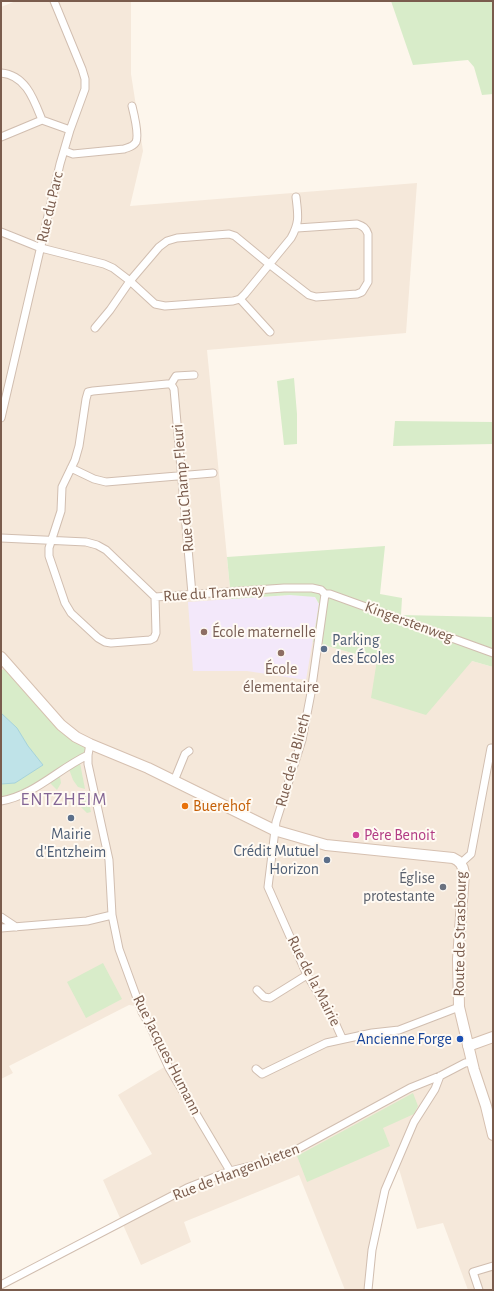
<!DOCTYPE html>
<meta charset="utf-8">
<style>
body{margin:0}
#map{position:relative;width:494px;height:1291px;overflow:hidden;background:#fdf6ec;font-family:"Alegreya Sans",sans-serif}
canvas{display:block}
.frame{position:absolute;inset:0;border:2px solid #7a5c4d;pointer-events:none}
</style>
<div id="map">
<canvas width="494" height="1291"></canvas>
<div class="frame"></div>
</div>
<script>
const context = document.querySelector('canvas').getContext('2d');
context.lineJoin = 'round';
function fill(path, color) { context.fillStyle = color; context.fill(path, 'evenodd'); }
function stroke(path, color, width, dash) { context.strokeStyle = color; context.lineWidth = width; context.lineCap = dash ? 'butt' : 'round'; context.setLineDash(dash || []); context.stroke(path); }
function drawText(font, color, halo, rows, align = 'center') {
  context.font = font + ' "Alegreya Sans",sans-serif'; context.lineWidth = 4; context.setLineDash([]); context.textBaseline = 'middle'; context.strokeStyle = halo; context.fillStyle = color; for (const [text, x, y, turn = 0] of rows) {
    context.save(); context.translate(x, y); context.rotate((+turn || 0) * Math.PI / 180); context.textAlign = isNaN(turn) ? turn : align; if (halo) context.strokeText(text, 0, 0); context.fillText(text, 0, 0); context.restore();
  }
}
const residential = new Path2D(`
 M16,1H131V74L143,151L130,206L417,183L406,333L207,350L231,599L319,604L313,642L377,660L472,661L493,667V1290H468L443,1223L417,1229L399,1169L389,1190L376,1250L369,1290H345L299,1175L184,1222L191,1242L141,1265L103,1180L152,1154L118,1095L166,1066L136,1006L129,1005L9,1066L13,1073L1,1079V7Z`);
const education = new Path2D(`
 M290,595L314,596L319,604L306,680L247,671H193L188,602Z`);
const green = new Path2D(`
 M391,1H493V94L482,95L474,67L468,60L413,65Z
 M294,378L297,414V444L284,445L277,381Z
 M395,421L493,422V444L393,446Z
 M385,546L380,594L402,598L401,615L493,617V667L472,661L426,715L371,698L377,660L313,642L319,604L315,597L290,595L231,599L227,557Z
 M6,667L85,747V758L78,763H80L85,789L78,787L73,780L69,769L58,777H60L61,783L57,790L49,782L14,795L1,797V784L15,783L43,765L28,746L17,728L1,713V671Z
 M87,795L91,812L87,813L80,806L79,803L83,796Z
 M103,963L122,999L86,1018L67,982Z
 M413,1093L418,1106L414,1114L383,1128L390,1146L307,1182L297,1156Z`);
const water = new Path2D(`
 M1,713L17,728L28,746L43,765L15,783L1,784Z`);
const street = new Path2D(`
 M1,73C26,75 34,100 42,120L70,130
 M1,137L42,120
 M65,151L73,154L124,149C129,147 133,147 136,142C139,135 134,114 132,106
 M1,232L41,248L104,264L113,268L130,281L155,304L165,306L233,301L240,299L245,294L291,238C300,222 298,215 296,197
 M240,299L270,332
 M95,328L110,310L130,281L159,247L167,241L177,238L229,234L235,236L269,264L309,295L316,297L357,294L362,292L368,282V234C366,228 363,226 357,224L297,228
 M171,384L176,376L194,375
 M1,418L60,164L70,130L85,89V79L82,69L54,1
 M71,468L94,479L106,482L213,473
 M1,538L86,542L97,545L106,550L155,597L284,588H312L321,590L325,594
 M325,594L311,693L302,740L276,822L268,887L307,975L333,1018L342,1038
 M325,594H330L493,653
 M155,597L156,633L154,638L150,640L111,643L105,642L98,638L71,613L65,603L49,556V548L61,511L62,487L75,460L79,446L86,399L88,392L93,391L167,384H171L174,389L192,594
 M90,744L88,755V764L109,860L112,915L119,949L142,1012L149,1024L169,1068L230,1171
 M174,781L185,754L189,751
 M1,801C35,795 58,769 88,755
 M461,863L471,854L491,748
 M1,917L16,927
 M1,928L87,921L112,915
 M257,990L264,997L270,998L307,975
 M256,1069L262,1074L326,1043L372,1033L399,1030L459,1007
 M1,1285L187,1188L230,1171L267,1162L294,1151L410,1088L440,1076L465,1063L472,1062
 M368,1290L372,1250L385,1190L414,1122L435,1089L440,1076
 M479,1290L473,1272L493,1266`);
const secondary = new Path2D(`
 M1,657L61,725L76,737L90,744L148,768L274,830L326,845L453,858C460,861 463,865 464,873L458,959L459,1007L474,1070L486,1106L493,1135
 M468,1046L493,1037`);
const markers = [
 [204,632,4,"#8d6e63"],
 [324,649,4,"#5c6f8a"],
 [281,653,4,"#8d6e63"],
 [185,806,4,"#e8710a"],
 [71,818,4,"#5c6f8a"],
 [356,835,4,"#d1479c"],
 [327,860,4,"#5c6f8a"],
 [443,887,4,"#6b7280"],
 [460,1039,4,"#1a4fb4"]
];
const streetNames = [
 ["Rue du Parc",50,207,-77],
 ["Rue du Champ Fleuri",183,488,-95],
 ["Rue du Tramway",214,593,-4],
 ["Kingerstenweg",409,622,20],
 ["Rue de la Blieth",293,760,-75],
 ["Route de Strasbourg",460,934,-89],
 ["Rue de la Mairie",314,981,63],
 ["Rue Jacques Humann",167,1055,63],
 ["Rue de Hangenbieten",236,1172,-21]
];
const educationNames = [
 ["École maternelle",212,632],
 ["École",281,669,"center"],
 ["élementaire",281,687,"center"]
];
const serviceNames = [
 ["Parking",332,640],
 ["des Écoles",332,658],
 ["Mairie",71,834,"center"],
 ["d'Entzheim",71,852,"center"],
 ["Crédit Mutuel",319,851,"right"],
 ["Horizon",319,869,"right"]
];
const foodNames = [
 ["Buerehof",193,806]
];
const hotelNames = [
 ["Père Benoit",364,835]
];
const worshipNames = [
 ["Église",435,878],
 ["protestante",435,896]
];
const transitNames = [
 ["Ancienne Forge",452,1039]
];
const quarterNames = [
 ["ENTZHEIM",64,800]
];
fill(residential, '#f5e8da');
fill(education, '#f3e8fa');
fill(green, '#d8ecc9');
fill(water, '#bfe3e8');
stroke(water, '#a5d3da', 1);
stroke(street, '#d1beb0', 9);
stroke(secondary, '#d6c0b0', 12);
stroke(street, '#fff', 7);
stroke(secondary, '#fff', 10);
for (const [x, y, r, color] of markers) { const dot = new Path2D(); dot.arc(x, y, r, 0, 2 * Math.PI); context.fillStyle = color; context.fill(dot); stroke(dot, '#fffaf3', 1.5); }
drawText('16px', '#7a5c4d', '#fffaf3', streetNames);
drawText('16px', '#785e54', '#fffaf3', educationNames, 'left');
drawText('16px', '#4e5e75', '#fffaf3', serviceNames, 'left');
drawText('16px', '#c56008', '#fffaf3', foodNames, 'left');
drawText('16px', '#b23c85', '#fffaf3', hotelNames, 'left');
drawText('16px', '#5b616d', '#fffaf3', worshipNames, 'right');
drawText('16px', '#164399', '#fffaf3', transitNames, 'right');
context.letterSpacing = '1px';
drawText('18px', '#846695', '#fffaf3', quarterNames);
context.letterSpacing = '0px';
</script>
